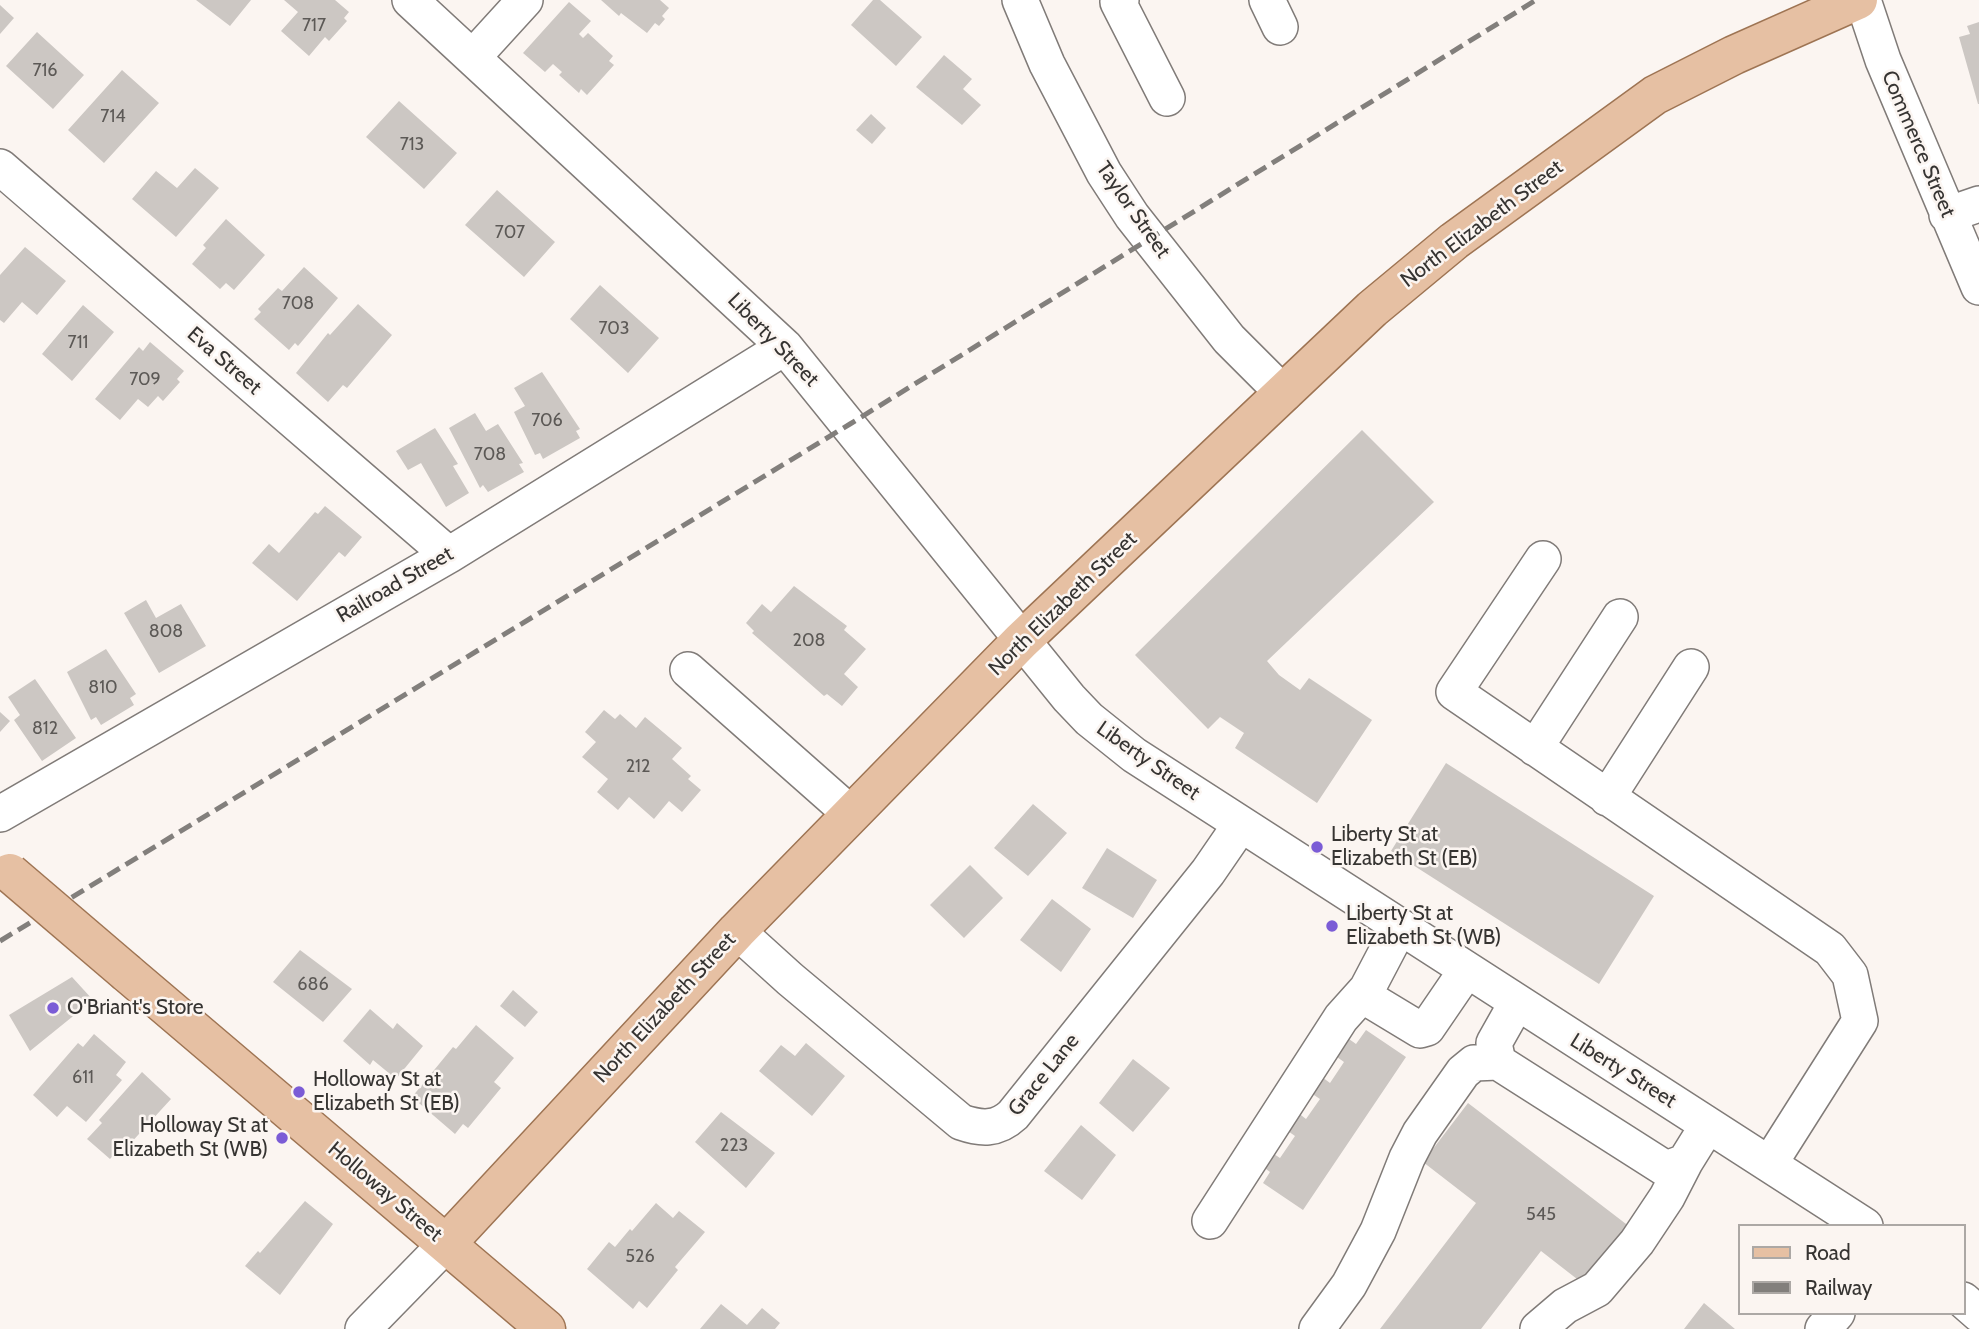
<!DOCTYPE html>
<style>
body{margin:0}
#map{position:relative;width:1979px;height:1329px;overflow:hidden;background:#fbf5f1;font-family:Cabin,sans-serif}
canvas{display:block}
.legend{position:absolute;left:1738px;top:1224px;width:228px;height:91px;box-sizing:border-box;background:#fbf5f1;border:2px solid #aca8a5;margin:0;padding:9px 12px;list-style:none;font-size:21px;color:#363432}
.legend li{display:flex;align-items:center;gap:14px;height:35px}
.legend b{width:35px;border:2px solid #aca8a5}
</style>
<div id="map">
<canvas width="1979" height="1329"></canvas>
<ul class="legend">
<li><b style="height:9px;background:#e6c0a3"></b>Road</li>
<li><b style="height:9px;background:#827f7c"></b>Railway</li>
</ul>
</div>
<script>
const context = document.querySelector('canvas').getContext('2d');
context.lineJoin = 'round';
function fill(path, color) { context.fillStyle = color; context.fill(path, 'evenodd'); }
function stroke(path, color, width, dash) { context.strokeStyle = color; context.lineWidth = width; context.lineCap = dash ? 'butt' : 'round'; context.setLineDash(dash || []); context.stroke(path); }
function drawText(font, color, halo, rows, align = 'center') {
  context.font = font + ' Cabin,sans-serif'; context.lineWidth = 5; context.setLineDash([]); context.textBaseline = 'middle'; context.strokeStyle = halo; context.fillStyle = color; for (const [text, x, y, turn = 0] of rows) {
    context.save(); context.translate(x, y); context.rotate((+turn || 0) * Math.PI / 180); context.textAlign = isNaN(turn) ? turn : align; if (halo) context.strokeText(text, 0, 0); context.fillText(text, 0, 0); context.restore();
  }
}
const building = new Path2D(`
 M196,0H251L230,26Z
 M284,0H335L349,12L344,18L347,21L329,41L325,37L309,56L281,31L298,12Z
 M601,0H660L669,8L662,16L665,19L659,26L655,23L647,33L621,13L619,16Z
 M873,0H880L922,37L896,66L851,25Z
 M569,2L591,21L579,34L583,38L588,33L613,56L609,61L614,65L587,95L581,89L579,93L559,75L562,72L553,64L545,72L523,53Z
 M0,5L14,18L0,34Z
 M1979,22V104H1978L1959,37L1970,34L1967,26Z
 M37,32L84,75L53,109L6,66Z
 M944,55L972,79L963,89L981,105L962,125L916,87Z
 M122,70L159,103L104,163L68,130Z
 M399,101L457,153L424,189L366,137Z
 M871,114L886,128L872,144L856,130Z
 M195,168L219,188L176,237L132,199L156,171L177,188Z
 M497,190L555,242L524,277L465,225Z
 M226,219L265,255L234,290L226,283L220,289L192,264L206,248L203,245Z
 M25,247L66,281L37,315L22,302L4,323L0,320V275Z
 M304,267L338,298L298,346L295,343L289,350L254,319L261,312L258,309L278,288L282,291Z
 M600,285L659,338L628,373L570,319Z
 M358,304L392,335L347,388L343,385L328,402L296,373L328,333L330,335Z
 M83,305L114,332L72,381L42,354Z
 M150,342L184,371L177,379L180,382L163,401L158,396L148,407L138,399L120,420L95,399L139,347L143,351Z
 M542,372L580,429L576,431L580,438L543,459L540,453L535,455L514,412L525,406L514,388Z
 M475,413L486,431L498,424L523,463L519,464L524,472L488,492L483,485L480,488L449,428Z
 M435,428L458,464L453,466L469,493L446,507L421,463L408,470L396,451Z
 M1362,430L1434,502L1267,661L1279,675L1300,690L1309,678L1372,720L1317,803L1235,748L1244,733L1220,717L1208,729L1135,655Z
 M325,506L362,537L345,557L339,552L297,601L252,563L269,544L279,553L315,512L318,514Z
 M794,586L847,626L844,630L866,649L844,674L858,687L842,706L827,694L824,696L752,633L754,631L746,623L762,604L771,612Z
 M146,600L156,618L181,604L206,646L159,673L124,613Z
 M106,649L136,694L130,698L134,705L101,725L96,717L91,720L67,672Z
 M35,679L76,738L42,761L14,720L20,715L8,697Z
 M604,710L615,719L620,714L636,728L645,717L682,748L672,759L691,776L688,779L701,790L682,812L669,801L654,819L629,797L618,810L597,792L608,779L582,757L596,742L585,732Z
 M0,712L10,721L0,732Z
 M1446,763L1654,896L1599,984L1391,851Z
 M1033,804L1067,833L1028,876L994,848Z
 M1107,848L1157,880L1133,918L1082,888Z
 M970,865L1003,898L964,938L930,905Z
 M1052,899L1091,929L1061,972L1020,940Z
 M300,950L352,989L323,1022L273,982Z
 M72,977L93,1000L30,1051L9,1015Z
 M513,990L538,1012L525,1027L500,1006Z
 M370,1009L393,1029L397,1023L423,1046L396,1079L373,1060L370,1065L343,1041Z
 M476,1025L514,1058L494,1082L501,1088L468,1128L463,1124L455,1134L412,1097L453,1047L456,1049Z
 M1366,1030L1406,1057L1303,1210L1263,1183L1270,1172L1262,1166L1271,1152L1280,1158L1295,1136L1285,1129L1297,1112L1306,1119L1320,1099L1311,1093L1322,1077L1330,1083L1344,1062L1337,1057L1349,1039L1356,1044Z
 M94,1034L126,1062L116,1075L122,1080L86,1122L67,1106L57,1117L33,1095L78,1043L83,1047Z
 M806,1043L845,1076L812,1116L759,1071L781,1045L795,1056Z
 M1133,1059L1170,1088L1133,1132L1099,1103Z
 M142,1072L171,1099L128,1146L124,1143L110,1159L87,1139L102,1123L99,1120Z
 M1468,1103L1630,1227L1586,1286L1541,1251L1481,1329H1380L1476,1203L1423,1162Z
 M721,1112L775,1153L746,1188L695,1142Z
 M1081,1125L1116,1155L1082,1200L1044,1171Z
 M305,1201L333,1224L280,1295L245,1266L258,1251L260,1253Z
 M656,1203L673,1218L679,1211L705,1232L675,1267L678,1270L647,1308L639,1301L633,1309L587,1269L609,1242L615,1247L630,1229L632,1231Z
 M1704,1303L1735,1329H1684Z
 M721,1304L747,1325L762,1308L780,1323L775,1329H700Z`);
const minor = new Path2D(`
 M410,0L785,347L1069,698L1089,719L1134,755L1865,1226
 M1020,0L1047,64L1104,173L1132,216L1229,339L1284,394
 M1121,0L1118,2L1167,98
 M1267,0L1280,27
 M1863,0L1883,60L1979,287
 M473,57L525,0
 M0,167L449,555
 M1947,215L1979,204
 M1543,559L1454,692L1830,949L1850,975L1860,1021L1770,1163
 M688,670L851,814
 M1535,748L1620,617
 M1607,798L1691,667
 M0,814L449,555L785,347
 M1399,928L1367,989L1372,1001L1420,1030L1427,1028L1466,971
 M737,931L790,979L961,1122C981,1129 997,1130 1013,1115L1208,872L1241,824
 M1516,1004L1494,1043L1498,1062L1666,1169L1685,1162L1708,1125
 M1210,1221L1341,1018L1367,989
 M1963,1300L1979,1314
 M363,1329L446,1244
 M1317,1329L1349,1285L1378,1231L1407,1158L1420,1133L1463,1072L1474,1063L1498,1062
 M1538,1329L1565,1306L1597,1289L1637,1242L1667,1197L1685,1162
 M1823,1329L1837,1313`);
const major = new Path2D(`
 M127,973L546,1329
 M446,1244L737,931L1021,641L1372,309L1454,241L1655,95L1734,55L1858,0`);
const rail = new Path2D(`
 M0,941L850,424L1536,0`);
const majorBridge = new Path2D(`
 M10,873L127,973`);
const markers = [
 [1317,847,7,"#7b5cd6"],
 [1332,926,7,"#7b5cd6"],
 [53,1008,7,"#7b5cd6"],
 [299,1092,7,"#7b5cd6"],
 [282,1138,7,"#7b5cd6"]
];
const numberNames = [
 ["717",314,26],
 ["716",45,71],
 ["714",113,117],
 ["713",412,145],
 ["707",510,233],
 ["708",298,304],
 ["703",614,329],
 ["711",78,343],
 ["709",145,380],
 ["706",547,421],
 ["708",490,455],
 ["808",166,632],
 ["208",809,641],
 ["810",103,688],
 ["812",45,729],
 ["212",638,767],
 ["686",313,985],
 ["611",83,1078],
 ["223",734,1146],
 ["545",1541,1215],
 ["526",640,1257]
];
const streetNames = [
 ["Commerce Street",1918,144,67],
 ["Taylor Street",1133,210,55],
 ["North Elizabeth Street",1482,224,-37],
 ["Liberty Street",773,340,46],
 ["Eva Street",224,361,41],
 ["Railroad Street",395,585,-30],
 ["North Elizabeth Street",1063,604,-44],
 ["Liberty Street",1148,761,35],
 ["North Elizabeth Street",665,1008,-47],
 ["Liberty Street",1623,1071,32],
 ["Grace Lane",1044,1075,-51],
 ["Holloway Street",385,1192,40]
];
const poiNames = [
 ["Liberty St at",1331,835],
 ["Elizabeth St (EB)",1331,859],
 ["Liberty St at",1346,914],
 ["Elizabeth St (WB)",1346,938],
 ["O'Briant's Store",67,1008],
 ["Holloway St at",313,1080],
 ["Elizabeth St (EB)",313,1104],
 ["Holloway St at",268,1126,"right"],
 ["Elizabeth St (WB)",268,1150,"right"]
];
fill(building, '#ccc7c3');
stroke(minor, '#807b78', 38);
stroke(major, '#9e7453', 41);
stroke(minor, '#fff', 35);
stroke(major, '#e6c0a3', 38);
stroke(rail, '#827f7c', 5, [14, 7]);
stroke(majorBridge, '#9e7453', 41, []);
stroke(majorBridge, '#e6c0a3', 38);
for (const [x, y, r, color] of markers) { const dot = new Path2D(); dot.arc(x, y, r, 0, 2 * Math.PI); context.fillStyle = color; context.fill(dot); stroke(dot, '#fbf5f1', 2.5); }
drawText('18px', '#5c5956', null, numberNames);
drawText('21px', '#363432', '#fbf5f1', streetNames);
drawText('21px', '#363432', '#fbf5f1', poiNames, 'left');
</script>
